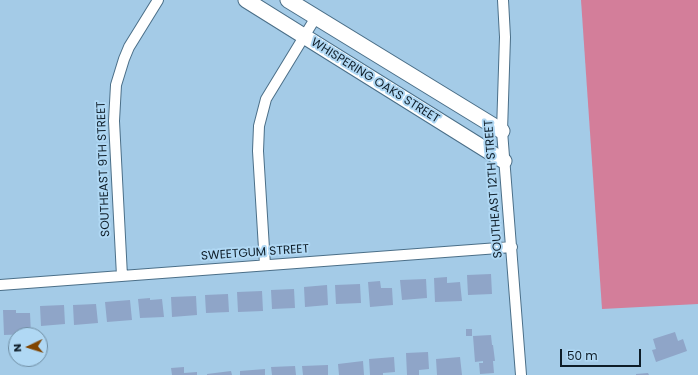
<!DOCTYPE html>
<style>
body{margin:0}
#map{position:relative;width:698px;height:375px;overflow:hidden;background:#a4cbe7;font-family:Poppins,sans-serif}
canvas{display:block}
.north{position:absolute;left:8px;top:327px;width:40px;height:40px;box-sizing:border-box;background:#b0d8f4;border:1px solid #6f8da2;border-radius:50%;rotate:266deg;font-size:11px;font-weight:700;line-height:16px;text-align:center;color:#0e1d28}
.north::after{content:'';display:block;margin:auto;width:14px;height:18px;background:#814500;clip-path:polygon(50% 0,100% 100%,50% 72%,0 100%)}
.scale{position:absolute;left:560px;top:349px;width:81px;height:18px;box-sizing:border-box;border:2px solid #0e1d28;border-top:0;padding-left:5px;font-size:12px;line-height:14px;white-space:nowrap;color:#0e1d28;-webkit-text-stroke:3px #b0d8f4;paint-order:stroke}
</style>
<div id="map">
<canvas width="698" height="375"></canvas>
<div class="north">N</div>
<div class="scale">50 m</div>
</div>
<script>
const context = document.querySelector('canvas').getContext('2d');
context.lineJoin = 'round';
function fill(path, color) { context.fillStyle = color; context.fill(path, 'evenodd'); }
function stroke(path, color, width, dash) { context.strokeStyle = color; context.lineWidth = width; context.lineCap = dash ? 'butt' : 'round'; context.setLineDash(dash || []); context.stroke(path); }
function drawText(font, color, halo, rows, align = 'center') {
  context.font = font + ' Poppins,sans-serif'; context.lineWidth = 4; context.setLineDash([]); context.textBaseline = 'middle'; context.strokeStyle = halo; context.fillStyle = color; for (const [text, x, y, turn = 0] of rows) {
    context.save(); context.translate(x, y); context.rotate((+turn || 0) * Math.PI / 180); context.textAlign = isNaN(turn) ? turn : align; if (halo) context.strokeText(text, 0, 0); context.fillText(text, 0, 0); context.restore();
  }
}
const green = new Path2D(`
 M581,0H698V304L602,309Z`);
const building = new Path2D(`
 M491,274L492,294L468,295L467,275Z
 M447,277V283L460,282L462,301L435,302L434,278Z
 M426,279L427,298L402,300L400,280Z
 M380,281L381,288H392L393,305L370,307L368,282Z
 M360,284L361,303L336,304L335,285Z
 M327,285L328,305L305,307L304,287Z
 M294,289L295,308L272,309L271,290Z
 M262,291L263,311L238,312L237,292Z
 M228,294L229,312L206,313L205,295Z
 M196,296L197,315L172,317L171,297Z
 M150,298V300L162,299L164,317L140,318L138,299Z
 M130,300L132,320L107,322L105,302Z
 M96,304L98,323L74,325L73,305Z
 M64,305L65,324L41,326L40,306Z
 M3,310H16V313H30L31,334L4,335Z
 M466,329H472V336H466Z
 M675,332L678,341L683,339L687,351L656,362L652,350L656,349L653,339Z
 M491,335L492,345H493L495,361H493L494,373L480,374L479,363H483V361L475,362L473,336Z
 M428,352L429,369L419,370V375H407L406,353Z
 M394,357L395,372L383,373V375H370L369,359Z
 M460,357L462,375H437L436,359Z
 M363,361L364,375H339L338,364Z
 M328,365V375H303L302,366Z
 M295,366L296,375H272L271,367Z
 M184,367V373L197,372V375H172L171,368Z
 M265,369V375H240V371Z
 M231,371L232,375H207V374Z
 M648,373L649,375H636V374Z`);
const street = new Path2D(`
 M503,0L505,37L502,131L521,375
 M265,265L258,151L259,126L266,99L316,17
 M122,276L114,121L116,85L124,59L129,47L158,0
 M0,285L512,247`);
const secondary = new Path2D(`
 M246,0L504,161
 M288,0L502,131`);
const streetNames = [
 ["WHISPERING OAKS STREET",375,81,32],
 ["SOUTHEAST 9TH STREET",104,169,-92],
 ["SOUTHEAST 12TH STREET",494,189,-94],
 ["SWEETGUM STREET",255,253,-4]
];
fill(green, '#d37e9a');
fill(building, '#8fa5c8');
stroke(street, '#4b6f88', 12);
stroke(secondary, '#4b6f88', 17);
stroke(street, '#fff', 10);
stroke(secondary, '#fff', 15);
drawText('12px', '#0e1d28', '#b0d8f4', streetNames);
</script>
